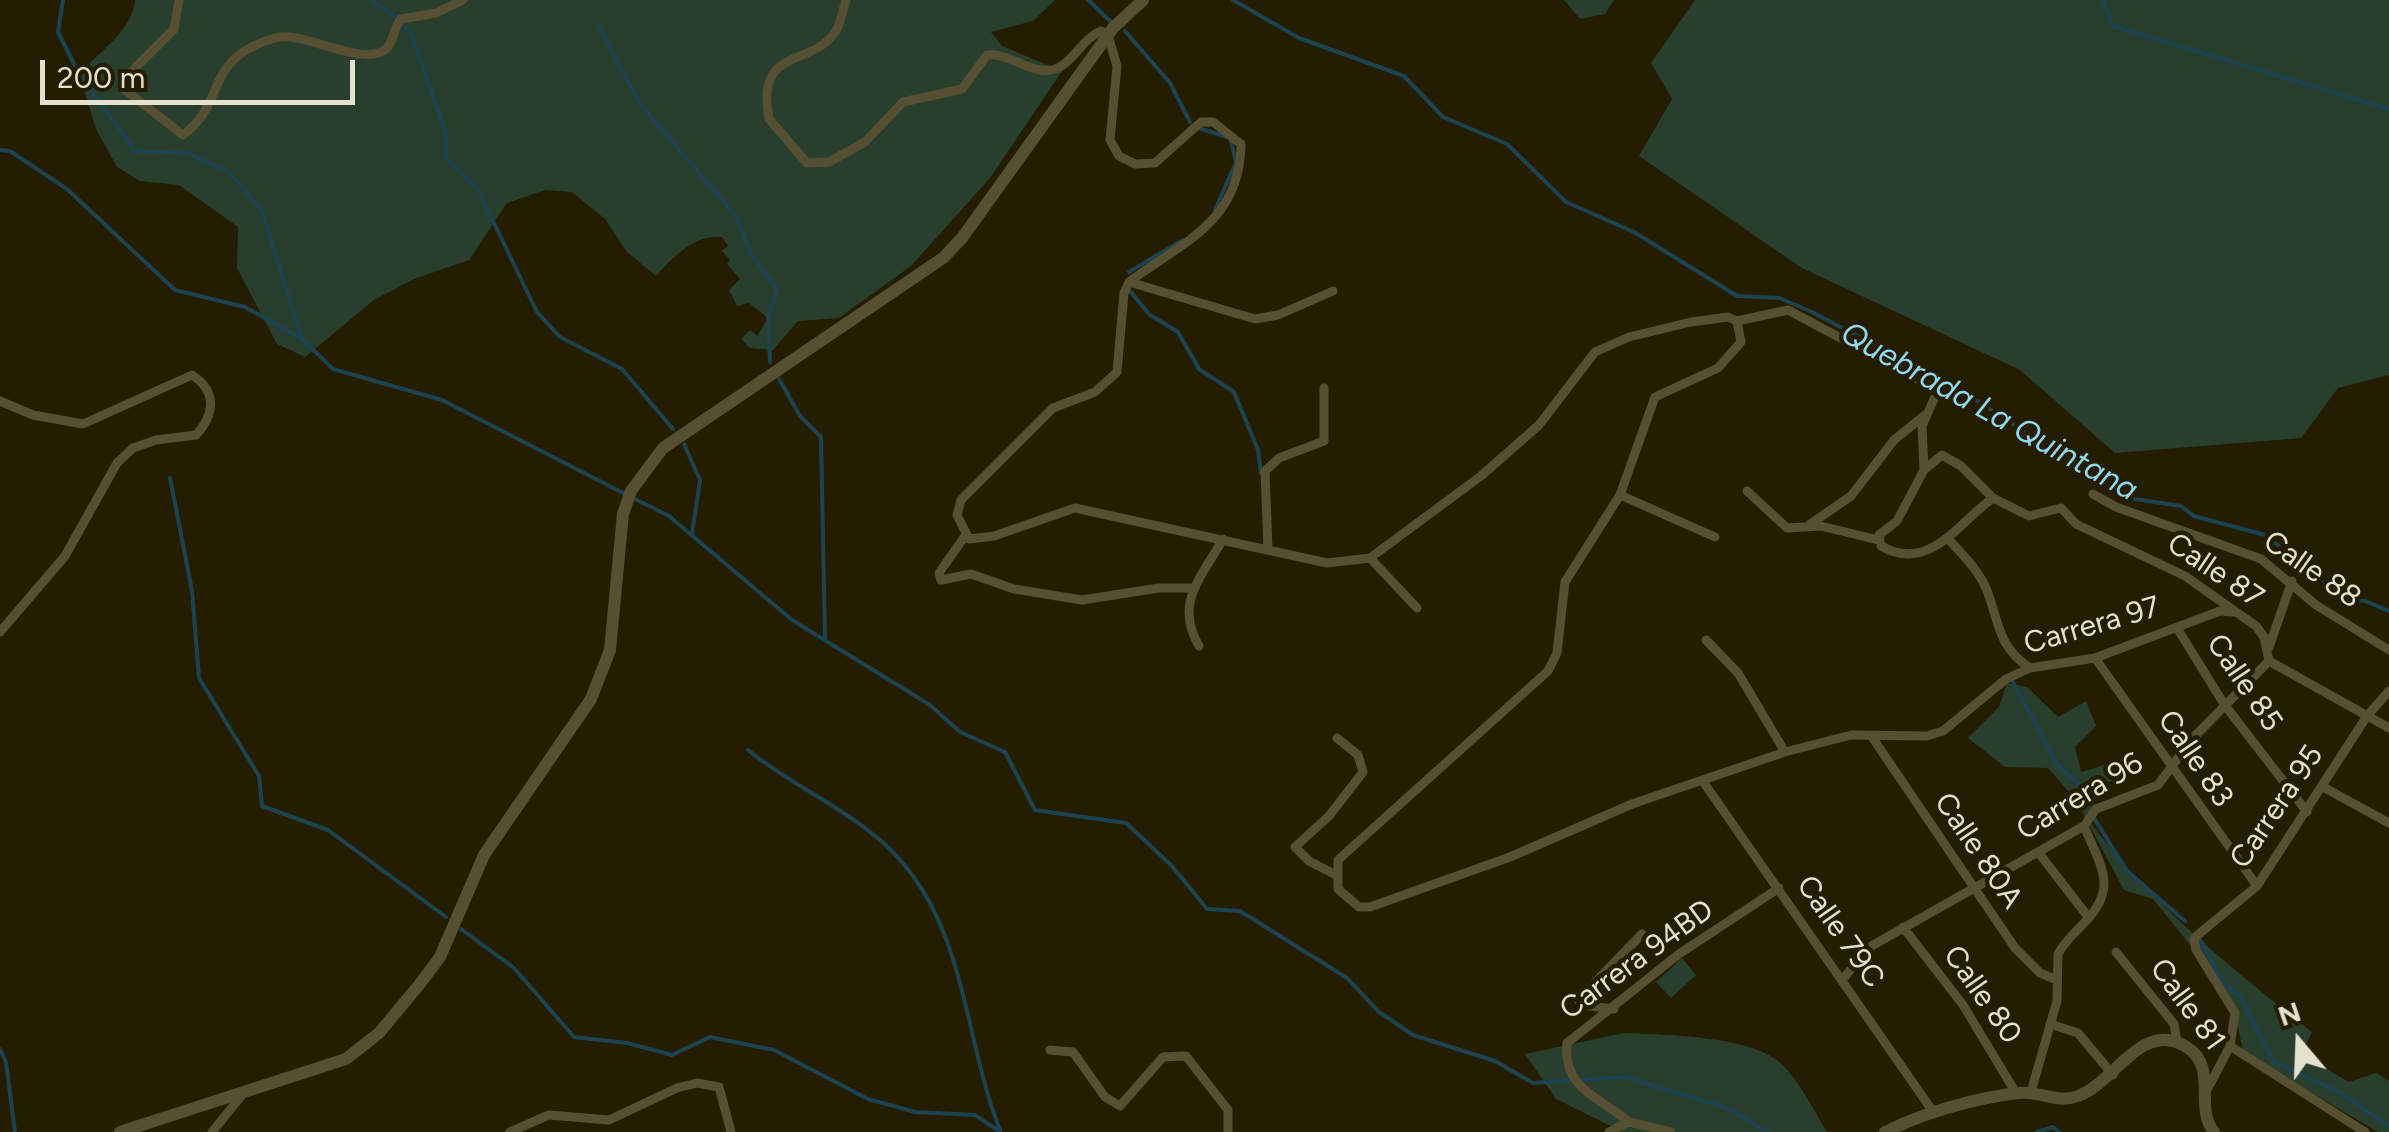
<!DOCTYPE html>
<style>
body{margin:0}
#map{position:relative;width:2389px;height:1132px;overflow:hidden;background:#241d01;font-family:Figtree,sans-serif}
canvas{display:block}
.north{position:absolute;left:2249px;top:992px;width:100px;height:100px;-webkit-text-stroke:8px #241d01;paint-order:stroke;rotate:341deg;font-size:28px;font-weight:700;line-height:40px;text-align:center;color:#e5e1cf}
.north::after{content:'';display:block;margin:auto;width:35px;height:45px;background:#e5e1cf;clip-path:polygon(50% 0,100% 100%,50% 72%,0 100%)}
.scale{position:absolute;left:40px;top:60px;width:315px;height:45px;box-sizing:border-box;border:5px solid #e5e1cf;border-top:0;padding-left:12px;font-size:30px;line-height:35px;white-space:nowrap;color:#e5e1cf;-webkit-text-stroke:8px #241d01;paint-order:stroke}
</style>
<div id="map">
<canvas width="2389" height="1132"></canvas>
<div class="north">N</div>
<div class="scale">200 m</div>
</div>
<script>
const context = document.querySelector('canvas').getContext('2d');
context.lineJoin = 'round';
function fill(path, color) { context.fillStyle = color; context.fill(path, 'evenodd'); }
function stroke(path, color, width, dash) { context.strokeStyle = color; context.lineWidth = width; context.lineCap = dash ? 'butt' : 'round'; context.setLineDash(dash || []); context.stroke(path); }
function drawText(font, color, halo, rows, align = 'center') {
  context.font = font + ' Figtree,sans-serif'; context.lineWidth = 9; context.setLineDash([]); context.textBaseline = 'middle'; context.strokeStyle = halo; context.fillStyle = color; for (const [text, x, y, turn = 0] of rows) {
    context.save(); context.translate(x, y); context.rotate((+turn || 0) * Math.PI / 180); context.textAlign = isNaN(turn) ? turn : align; if (halo) context.strokeText(text, 0, 0); context.fillText(text, 0, 0); context.restore();
  }
}
const green = new Path2D(`
 M135,0H1055L1033,21L991,32L1002,46L1062,71L990,178L911,266L839,318L798,321L773,350L750,348L741,339L750,330L757,336L768,318L749,303L737,306L729,290L740,279L727,264L730,260L722,251L728,246L722,237C695,234 673,257 656,276L627,252L605,219L572,192L545,190L507,203L469,260L414,279L374,300L305,357L277,344L237,268L238,227L179,185L140,181L117,167L96,129L79,74C99,52 133,30 135,0Z
 M1564,0H1614L1605,14L1580,19Z
 M1695,0H2389V375L2338,388L2301,438L2115,453L2020,370L1802,268L1639,156L1672,99L1651,63Z
 M2007,683L2027,687L2058,717L2086,701L2096,726L2075,747L2081,772L2111,763L2122,779L2099,784L2090,822C2152,905 2231,968 2312,1032L2301,1054L2349,1082L2376,1073L2389,1081V1132H2378L2243,1052L2235,1012L2195,951L2153,899L2124,890L2076,800L2048,768L2005,767L1968,738L1999,707Z
 M1682,958L1696,975L1671,998L1656,982Z
 M1624,1033C1666,1035 1754,1035 1784,1066C1801,1085 1814,1110 1827,1132H1623L1556,1099L1525,1054Z`);
const stream = new Path2D(`
 M63,0L58,32L79,74L135,151L187,153L229,172L262,211L302,339L333,369L442,400L625,494
 M371,0L398,18
 M1088,0L1110,21
 M1233,0L1299,38L1404,76L1443,117L1507,144L1566,202L1634,232L1737,296L1779,298L1810,311L1961,390L2103,484L2135,499L2181,506L2194,516L2265,535L2345,599L2365,601L2389,611
 M2103,0L2113,26L2389,109
 M402,23L411,34L446,133V158L477,188L537,312L560,337L622,369L673,429
 M598,25L640,104L736,216L752,256L777,289L768,318L770,362
 M1125,31L1170,83L1190,122
 M1199,128L1230,138L1236,162L1215,210
 M0,150L10,151L67,189L175,290L245,307L299,337
 M1129,272L1183,240
 M1129,290L1150,315L1178,332L1199,369L1234,392L1258,450L1261,473
 M779,379L800,416L821,437L825,638
 M684,444L700,480L692,534
 M170,478L192,591L199,678L259,776L262,806L328,830L446,917
 M633,498L669,516L792,620L930,705L960,732L1005,752L1035,810L1126,823L1172,866L1207,909L1240,911L1347,978L1378,1011L1413,1035L1495,1061L1533,1083L1625,1077L1727,1108L1768,1132
 M2013,682L2057,764L2086,791
 M748,750C790,784 839,805 880,840C967,915 961,1031 1000,1130
 M2094,818L2127,871L2185,921
 M461,929L514,968L574,1037L627,1043L672,1055L710,1037L774,1050L868,1099L915,1112L975,1115L1000,1132
 M2198,936L2225,986L2240,996L2274,1062L2339,1092L2389,1126
 M0,1049L6,1062L15,1132
 M2037,1132L2053,1127L2059,1132`);
const street = new Path2D(`
 M179,0L174,29L122,81L125,90L183,135C228,102 202,59 275,38C303,29 366,71 388,47C394,39 394,27 401,19L436,13L463,0
 M846,0C843,10 841,22 836,31C811,69 755,45 769,119L807,163L829,162L865,142L903,102L962,89L987,55C1012,52 1035,79 1058,68C1075,60 1083,38 1101,31L1108,35L1117,66L1110,140L1119,156L1135,164L1155,163L1201,122H1213L1241,144C1240,223 1182,242 1129,282L1124,293L1117,372L1095,392L1053,408L961,500L957,515L969,539L994,536L1075,508L1327,563L1370,558L1481,476L1539,425L1595,352L1629,337L1691,322L1728,317L1737,321L1741,342L1718,368L1655,397L1620,495L1565,582L1557,653L1548,671L1338,860V889L1359,907H1370L1510,857L1632,804L1785,752L1851,735L1927,736L1943,731L2006,679L2030,668L2095,658L2220,611L2233,612
 M1129,282L1255,319L1278,315L1333,291
 M1737,321L1788,310L1938,390L1922,426L1924,470L1897,521L1879,535L1881,546C1929,574 1960,521 1993,498
 M0,401L33,415L83,424L192,375C217,391 215,414 196,435L156,440L133,448L117,463L65,556L0,632
 M1924,470L1942,455L1961,466L1993,498L2029,516L2061,508L2076,524L2185,576L2256,626L2264,637L2269,661
 M1747,491L1787,528L1821,526L1878,540
 M2093,494L2116,507L2261,559L2316,605L2389,650
 M1620,495L1715,537
 M1809,525L1851,496L1894,440L1925,415
 M965,536L939,573L941,580L971,574L1014,589L1082,600L1159,588H1195
 M1950,541C1964,556 1981,573 1988,593C1999,624 1999,648 2030,668
 M1268,549L1265,471L1279,458L1324,441V388
 M1370,558L1417,608
 M2177,628L2224,704L2307,812
 M1706,640L1738,673L1785,752
 M1199,646C1174,603 1201,578 1223,539
 M2269,647L2292,581
 M2095,658L2257,886
 M2269,661L2389,728
 M1872,737L2015,948L2040,973L2057,980
 M1702,780L1934,1113
 M2323,787L2389,823
 M2038,852L2089,918
 M1336,875L1309,861L1295,847L1329,816L1363,772L1358,755L1337,738
 M1903,927L1963,1005L2016,1093
 M2116,952L2174,1024L2177,1042
 M1843,979L1868,948L2084,826L2096,809L2158,785L2192,739L2269,661
 M1614,1009L1582,1005L1578,1000L1642,934
 M2050,1024L2078,1033L2113,1075
 M2230,1046L2365,1132
 M1050,1050L1073,1052L1105,1097L1120,1106L1163,1057L1186,1056L1228,1110V1132
 M2031,1092L2057,1001L2058,954C2065,941 2075,933 2085,922C2119,887 2100,865 2084,826
 M2206,1092L2230,1046L2235,1013L2196,950L2194,938L2257,886L2367,716L2389,691
 M1629,1122C1600,1097 1562,1089 1567,1043L1679,954L1779,888
 M212,1132L242,1095
 M510,1132L549,1115L609,1120L677,1088L697,1083L719,1087L731,1132
 M1609,1132L1629,1122L1671,1132`);
const secondary = new Path2D(`
 M120,1132L346,1059L379,1033L419,985L440,957L484,855L591,699L610,650L623,514L631,491L663,448L943,258L962,238L1113,28L1143,0
 M1885,1132C1923,1113 1975,1098 2018,1093C2039,1090 2057,1104 2078,1096C2115,1083 2143,1017 2188,1048C2218,1068 2194,1108 2214,1132`);
const streetNames = [
 ["Calle 88",2312,570,35],
 ["Calle 87",2215,571,34],
 ["Carrera 97",2092,626,-16],
 ["Calle 85",2244,683,56],
 ["Calle 83",2195,759,56],
 ["Carrera 96",2080,797,-31],
 ["Carrera 95",2277,807,-56],
 ["Calle 80A",1978,851,56],
 ["Calle 79C",1840,932,55],
 ["Carrera 94BD",1637,960,-36],
 ["Calle 80",1982,995,55],
 ["Calle 81",2187,1005,54]
];
const waterNames = [
 ["Quebrada La Quintana",1989,412,29]
];
fill(green, '#283f2e');
stroke(stream, '#1c434f', 4);
stroke(street, '#574f31', 9);
stroke(secondary, '#574f31', 12);
drawText('30px', '#e5e1cf', '#241d01', streetNames);
drawText('italic 32px', '#90d7ef', '#241d01', waterNames);
</script>
